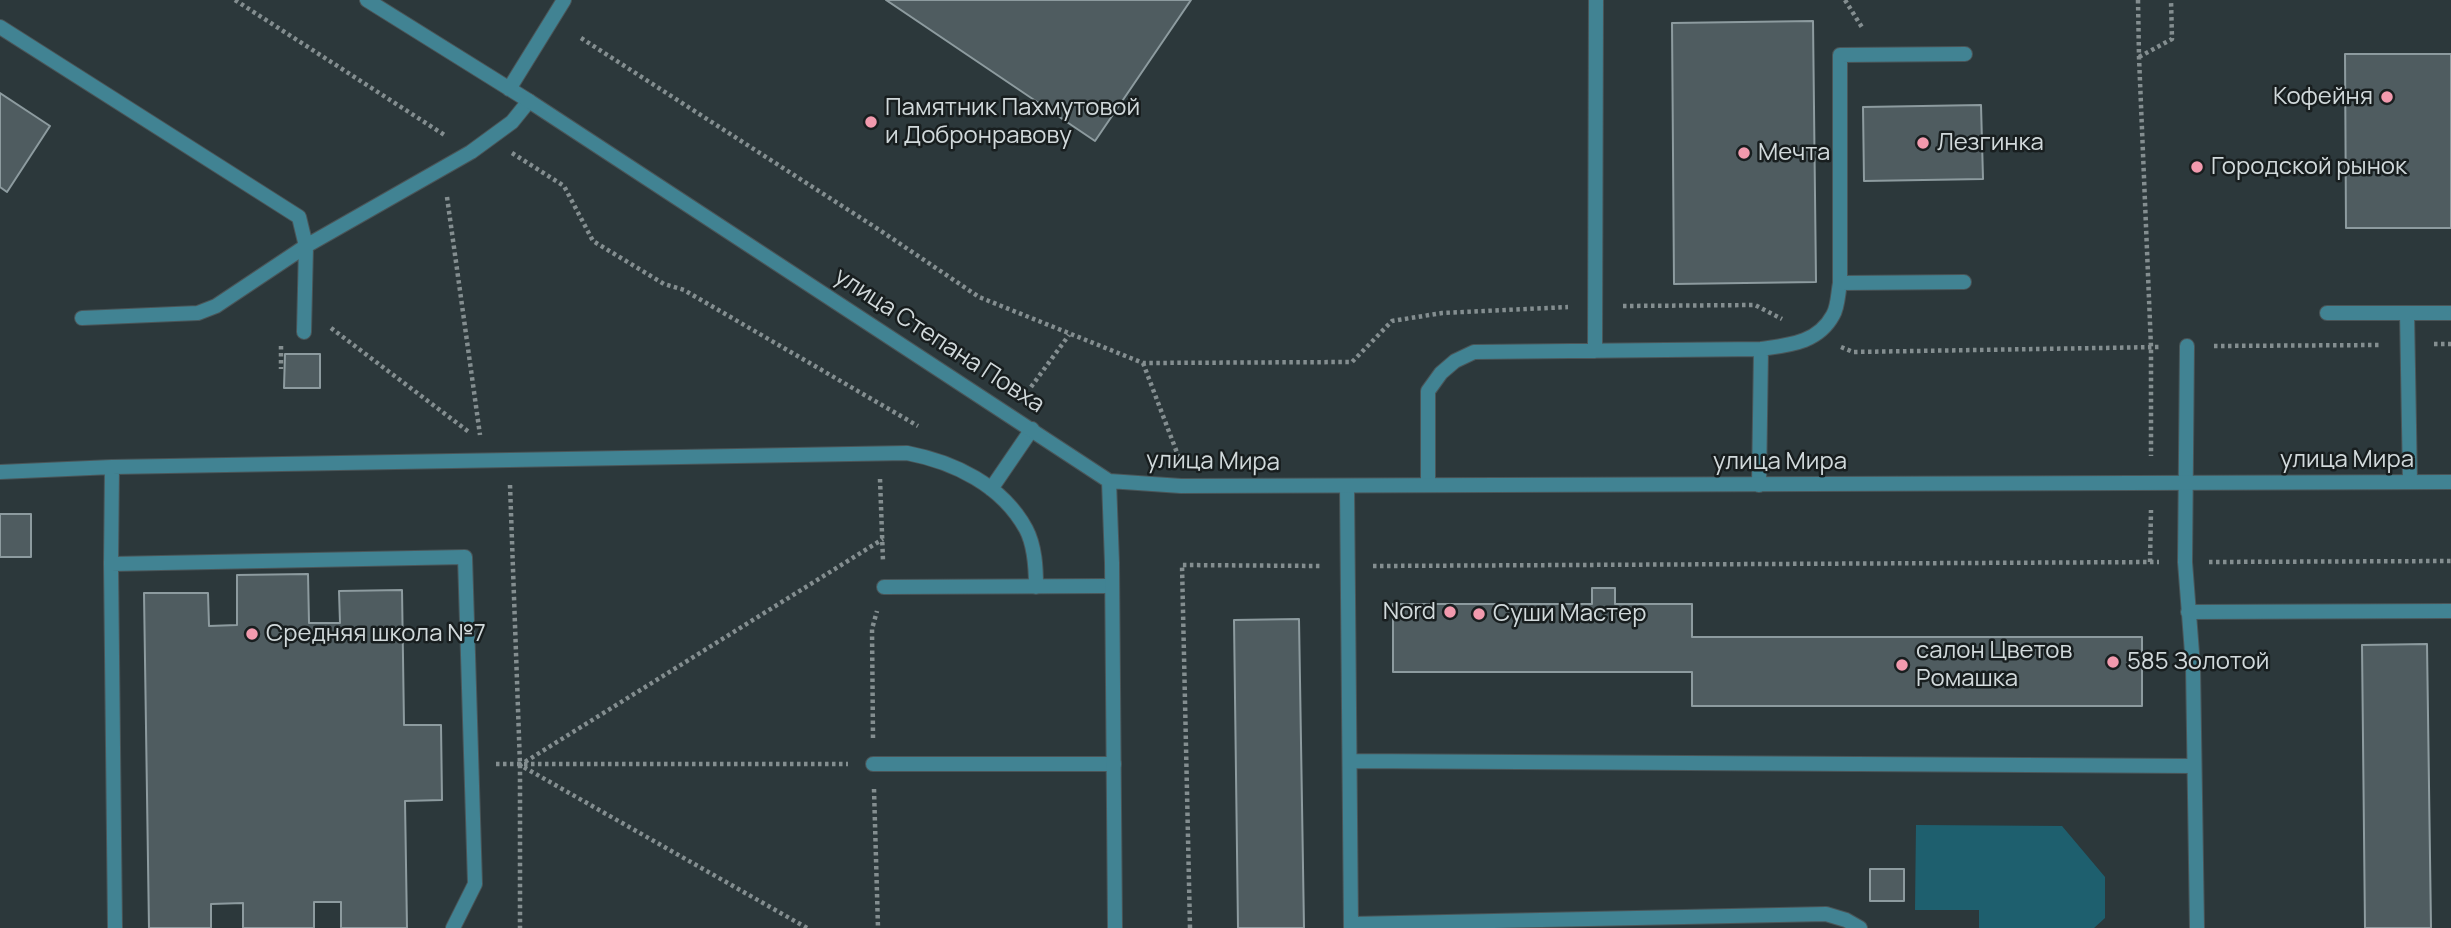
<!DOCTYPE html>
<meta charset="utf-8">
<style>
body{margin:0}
canvas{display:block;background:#2c383b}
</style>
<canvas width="2451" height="928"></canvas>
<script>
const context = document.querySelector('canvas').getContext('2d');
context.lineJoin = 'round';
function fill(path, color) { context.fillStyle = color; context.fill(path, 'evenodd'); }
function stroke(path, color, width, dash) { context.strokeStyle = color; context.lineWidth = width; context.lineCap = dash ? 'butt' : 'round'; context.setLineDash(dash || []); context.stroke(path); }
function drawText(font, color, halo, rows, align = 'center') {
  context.font = font + ' Manrope,sans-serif'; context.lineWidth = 5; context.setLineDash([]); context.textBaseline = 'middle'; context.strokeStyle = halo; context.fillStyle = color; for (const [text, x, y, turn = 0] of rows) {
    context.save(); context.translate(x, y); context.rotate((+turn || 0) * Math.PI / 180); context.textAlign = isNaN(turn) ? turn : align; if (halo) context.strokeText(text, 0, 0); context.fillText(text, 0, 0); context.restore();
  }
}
const green = new Path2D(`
 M1916,825L2062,826L2105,877V918L2094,928H1979V910H1915Z`);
const building = new Path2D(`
 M886,0H1191L1095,141Z
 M1813,21L1816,282L1674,284L1672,23Z
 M2345,54H2451V228H2346Z
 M0,93L50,126L7,192L0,187Z
 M1981,105L1983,179L1864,181L1863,107Z
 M285,354H320V388H284Z
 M0,514H31V557H0Z
 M308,574L309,623H340L339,591L402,590L404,725H441L442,800L405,801L407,928H341V902H314V928H243V903L211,904V928H149L144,593H208L209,626L237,625V575Z
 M1592,588H1615V604H1692V637H2142V706H1692V672H1393V604H1592Z
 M1299,619L1304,928H1238L1234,620Z
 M2427,644L2431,928H2365L2362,645Z
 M1870,869H1904V901H1870Z`);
const path = new Path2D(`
 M235,0L446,136
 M1845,0L1863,29
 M2138,0L2139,57L2151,347V456
 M581,38L881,231L979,297L1143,363L1352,362L1392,321L1442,313L1568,307
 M2139,57L2172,39L2171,0
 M512,153L564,186L593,241L664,284L684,290L918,426
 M447,197L480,435
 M1623,306L1755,305L1782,319
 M331,328L469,432
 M2434,344H2451
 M281,346V369
 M2214,346L2380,345
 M1841,347L1853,352L2160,347
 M1143,363L1179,458
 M1031,387L1069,335
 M880,479L883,561
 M510,485L520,765V928
 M2150,562L2151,510
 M2209,562L2451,561
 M1373,566L2159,562
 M873,738L872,629L877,611
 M496,764H848
 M874,789L878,928
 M807,928L520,765L883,539
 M1190,928L1182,565L1322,566`);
const service = new Path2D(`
 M0,27L299,217L306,246L304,332
 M1840,283L1964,282
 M2327,313H2451
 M2407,313L2410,482
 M82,318L198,313L216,306L306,246L471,152L512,122L529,101
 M2187,346L2185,562L2193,666L2197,928
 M1595,351L1596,0
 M112,467L111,564L115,928
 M0,472L112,467L907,453C954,462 1002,485 1026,529C1035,546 1036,568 1036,587
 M1428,484V391L1441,373L1455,361L1474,352L1761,349C1789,345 1818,343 1833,315C1838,307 1838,293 1840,283V55L1965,54
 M1759,485L1761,349
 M1347,486L1351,928
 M991,489L1032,429
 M111,564L465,557L475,884L453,928
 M884,587L1112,586
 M2188,612L2451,611
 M1350,761L2194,766
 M873,764H1114
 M1351,924L1826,914L1846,920L1860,928`);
const tertiary = new Path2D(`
 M367,0L529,101L1109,481L1181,486L2451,482
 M509,89L564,0
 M1109,481L1112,563L1115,928`);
const markers = [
 [2387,97,7,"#f29aae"],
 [871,122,7,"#f29aae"],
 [1923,143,7,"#f29aae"],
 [1744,153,7,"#f29aae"],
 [2197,167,7,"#f29aae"],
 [1450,612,7,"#f29aae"],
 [1479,614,7,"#f29aae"],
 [252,634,7,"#f29aae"],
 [2113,662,7,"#f29aae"],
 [1902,665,7,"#f29aae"]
];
const poiNames = [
 ["Кофейня",2373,97,"right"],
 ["Памятник Пахмутовой",885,108],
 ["и Добронравову",885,136],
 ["Лезгинка",1937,143],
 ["Мечта",1758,153],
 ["Городской рынок",2211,167],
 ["Nord",1436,612,"right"],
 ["Суши Мастер",1493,614],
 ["Средняя школа №7",266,634],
 ["салон Цветов",1916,651],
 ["Ромашка",1916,679],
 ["585 Золотой",2127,662]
];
const streetNames = [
 ["улица Степана Повха",939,341,33],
 ["улица Мира",2347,460],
 ["улица Мира",1213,462,1],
 ["улица Мира",1780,462]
];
fill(green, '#1e5f6e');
fill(building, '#4f5c60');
stroke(building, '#8d9b9f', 2);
stroke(service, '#4a5558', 16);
stroke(tertiary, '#4a5558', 16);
stroke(path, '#848e90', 4.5, [3.5, 3.5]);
stroke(service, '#418393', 14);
stroke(tertiary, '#418393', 14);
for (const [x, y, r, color] of markers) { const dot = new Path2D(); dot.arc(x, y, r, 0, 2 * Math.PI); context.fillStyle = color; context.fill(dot); stroke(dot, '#181e1f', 2.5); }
drawText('24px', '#d1d9db', '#181e1f', poiNames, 'left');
drawText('24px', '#d1d9db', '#181e1f', streetNames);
</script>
